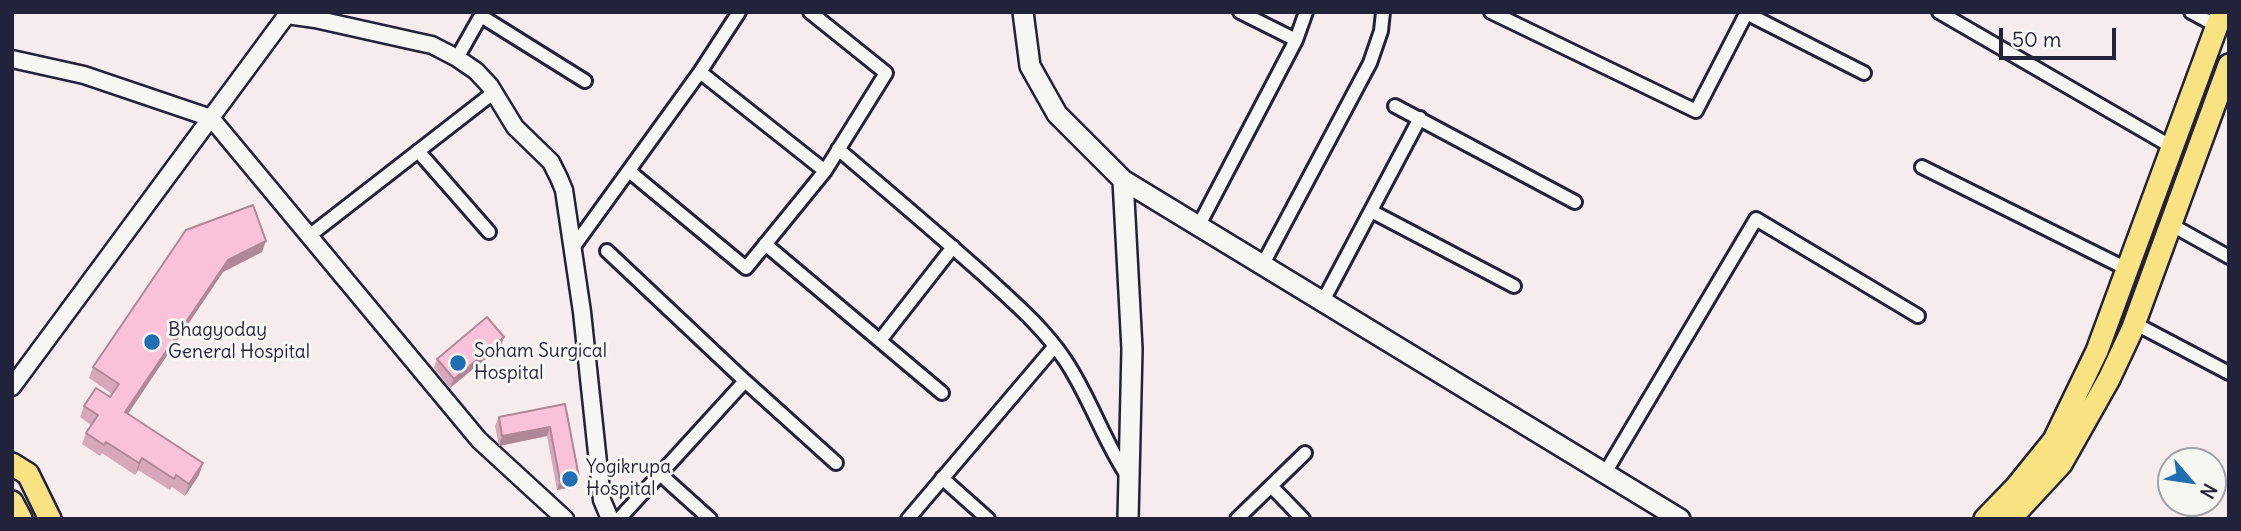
<!DOCTYPE html>
<style>
body{margin:0}
#map{position:relative;width:2241px;height:531px;overflow:hidden;background:#f7eced;font-family:Delius,sans-serif}
canvas{display:block}
.frame{position:absolute;inset:0;border:14px solid #22223b;pointer-events:none}
.north{position:absolute;left:2157px;top:447px;width:70px;height:70px;box-sizing:border-box;background:#f6f6f2;border:2px solid #a1a1a9;border-radius:50%;rotate:119deg;font-size:19px;font-weight:700;line-height:28px;text-align:center;color:#22223b}
.north::after{content:'';display:block;margin:auto;width:24px;height:32px;background:#1f6fb2;clip-path:polygon(50% 0,100% 100%,50% 72%,0 100%)}
.scale{position:absolute;left:1999px;top:28px;width:117px;height:32px;box-sizing:border-box;border:4px solid #22223b;border-top:0;padding-left:9px;font-size:21px;line-height:24px;white-space:nowrap;color:#22223b;-webkit-text-stroke:5px #f6f6f2;paint-order:stroke}
</style>
<div id="map">
<canvas width="2241" height="531"></canvas>
<div class="frame"></div>
<div class="north">N</div>
<div class="scale">50 m</div>
</div>
<script>
const context = document.querySelector('canvas').getContext('2d');
context.lineJoin = 'round';
function stroke(path, color, width, dash) { context.strokeStyle = color; context.lineWidth = width; context.lineCap = dash ? 'butt' : 'round'; context.setLineDash(dash || []); context.stroke(path); }
function fill(path, color) { context.fillStyle = color; context.fill(path, 'evenodd'); }
function drawText(font, color, halo, rows, align = 'center') {
  context.font = font + ' Delius,sans-serif'; context.lineWidth = 6; context.setLineDash([]); context.textBaseline = 'middle'; context.strokeStyle = halo; context.fillStyle = color; for (const [text, x, y, turn = 0] of rows) {
    context.save(); context.translate(x, y); context.rotate((+turn || 0) * Math.PI / 180); context.textAlign = isNaN(turn) ? turn : align; if (halo) context.strokeText(text, 0, 0); context.fillText(text, 0, 0); context.restore();
  }
}
const minor = new Path2D(`
 M1240,12L1296,40
 M1491,12L1696,111L1747,12
 M1939,12L2172,147
 M2191,12L2217,26
 M1746,13L1864,73
 M481,16L585,81
 M457,58L483,12
 M700,72L825,171
 M1395,106L1575,202
 M838,149C887,191 936,232 984,275C1012,301 1043,327 1065,360C1090,397 1103,440 1128,477
 M418,151L489,232
 M1922,167L2127,269
 M629,171L746,268L825,171L886,73L810,12
 M1371,211L1514,286
 M2170,224L2229,257
 M1199,225L1296,40L1306,12
 M309,236L493,93
 M765,244L942,393
 M572,249L700,72L739,12
 M607,251L745,381L836,463
 M1263,264L1370,63L1381,31L1383,12
 M1323,301L1420,118
 M2134,323L2229,373
 M881,339L953,247
 M1605,473L1756,219L1918,316
 M660,474L710,519
 M942,478L988,519
 M1272,487L1303,519
 M619,519L745,381
 M908,519L1055,346
 M1237,519L1305,453`);
const tertiary = new Path2D(`
 M287,15L315,19L418,42L432,45L457,58L476,71L490,86L515,127L551,162L559,178L564,190L582,312L602,500L610,519
 M12,59L84,75L211,118L479,440L565,519
 M12,387L289,12`);
const secondary = new Path2D(`
 M1023,12L1030,66L1057,114L1123,180L1132,349L1128,519
 M1123,180L1680,519`);
const primary = new Path2D(`
 M12,464L28,474L50,519
 M12,502L21,519
 M1985,519L2016,487L2054,440L2097,351L2222,12
 M2010,519L2061,464L2109,379L2132,330L2229,65`);
const wall = new Path2D(`
 M253,205L262,252L223,272L128,414L203,463L199,475L185,496L172,487L170,490L138,470L135,475L102,453L100,456L82,444L86,433L91,425L80,417L84,406L110,397L112,394L89,378L93,367Z
 M501,346L450,388L434,368L437,359Z
 M565,404L579,477L576,486L557,490L547,436L499,446L495,426L499,417Z`);
const shadedWall = new Path2D(`
 M266,241L262,252L223,272L121,424L125,412L228,260Z
 M504,337L501,346L450,388L454,379Z
 M550,427L547,436L499,446L502,436Z
 M142,458L138,470L135,475L139,463Z
 M203,463L199,475L185,496L189,484Z
 M579,477L576,486L557,490L560,481Z`);
const building = new Path2D(`
 M253,205L266,241L228,260L125,412L203,463L189,484L176,475L174,479L142,458L139,463L106,442L104,445L86,433L98,415L84,406L96,388L110,397L119,384L93,367L186,230Z
 M487,317L504,337L454,379L437,359Z
 M565,404L579,477L560,481L550,427L502,436L499,417Z`);
const markers = [
 [152,342,9,"#1f6fb2"],
 [458,363,9,"#1f6fb2"],
 [570,479,9,"#1f6fb2"]
];
const poiNames = [
 ["Bhagyoday",168,331],
 ["General Hospital",168,353],
 ["Soham Surgical",474,352],
 ["Hospital",474,374],
 ["Yogikrupa",586,468],
 ["Hospital",586,490]
];
stroke(minor, '#22223b', 18);
stroke(tertiary, '#22223b', 21);
stroke(secondary, '#22223b', 24);
stroke(primary, '#22223b', 26);
stroke(minor, '#f6f6f2', 12);
stroke(tertiary, '#f6f6f2', 16);
stroke(secondary, '#f6f6f2', 19);
stroke(primary, '#f8e281', 21);
fill(wall, '#d7a7ba');
fill(shadedWall, '#af8897');
fill(building, '#fac2d8');
stroke(building, '#af8897', 2);
for (const [x, y, r, color] of markers) { const dot = new Path2D(); dot.arc(x, y, r, 0, 2 * Math.PI); context.fillStyle = color; context.fill(dot); stroke(dot, '#f6f6f2', 2.5); }
drawText('19px', '#22223b', '#f6f6f2', poiNames, 'left');
</script>
